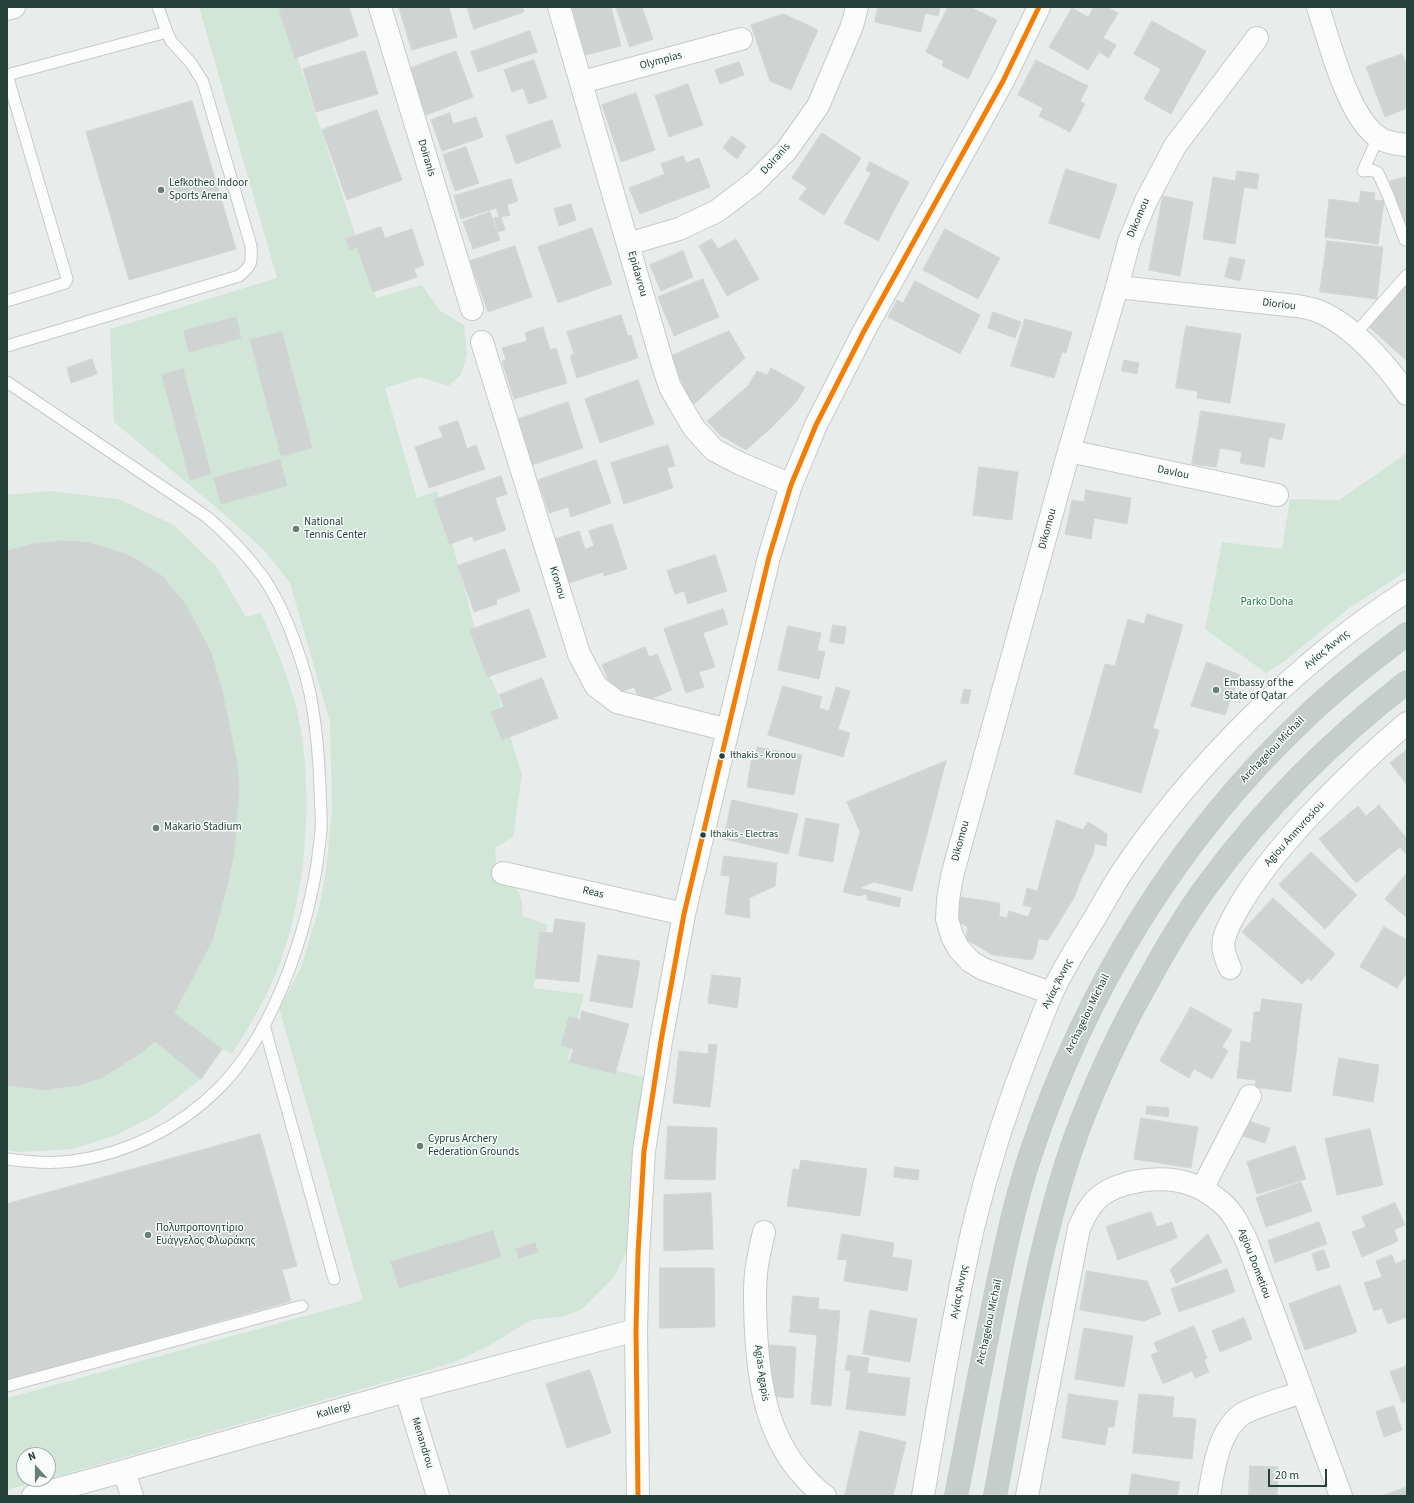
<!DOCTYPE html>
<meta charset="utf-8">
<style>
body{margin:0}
#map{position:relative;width:1414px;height:1503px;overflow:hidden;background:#e8edeb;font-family:"Source Sans 3",sans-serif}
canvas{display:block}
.frame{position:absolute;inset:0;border:8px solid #24423a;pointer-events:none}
.north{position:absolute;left:16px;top:1447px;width:40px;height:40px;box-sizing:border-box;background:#f7fbf9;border:1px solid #a3b1ad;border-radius:50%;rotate:339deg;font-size:11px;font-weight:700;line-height:16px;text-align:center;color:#24423a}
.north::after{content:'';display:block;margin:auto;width:14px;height:18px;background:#697e78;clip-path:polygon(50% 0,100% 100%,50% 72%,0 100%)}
.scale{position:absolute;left:1268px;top:1469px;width:59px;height:18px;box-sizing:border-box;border:2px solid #24423a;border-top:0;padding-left:5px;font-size:12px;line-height:14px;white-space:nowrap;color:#24423a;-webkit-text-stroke:3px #f7fbf9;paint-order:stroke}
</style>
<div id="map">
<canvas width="1414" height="1503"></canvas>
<div class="frame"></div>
<div class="north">N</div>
<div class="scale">20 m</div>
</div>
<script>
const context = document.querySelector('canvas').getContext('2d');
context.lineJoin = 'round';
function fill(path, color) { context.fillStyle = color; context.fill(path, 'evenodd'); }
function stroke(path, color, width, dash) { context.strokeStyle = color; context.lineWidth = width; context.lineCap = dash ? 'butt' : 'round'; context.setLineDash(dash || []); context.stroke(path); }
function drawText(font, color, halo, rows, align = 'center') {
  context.font = font + ' "Source Sans 3",sans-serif'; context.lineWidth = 3; context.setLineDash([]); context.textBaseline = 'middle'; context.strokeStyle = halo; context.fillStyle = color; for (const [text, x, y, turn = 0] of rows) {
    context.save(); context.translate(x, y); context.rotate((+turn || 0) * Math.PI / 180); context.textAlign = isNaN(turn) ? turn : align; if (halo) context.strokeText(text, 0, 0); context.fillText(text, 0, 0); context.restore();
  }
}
const green = new Path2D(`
 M199,7H281L376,298L422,285L440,311L464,325L467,354L461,375L448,386L420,377L385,388L417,498L437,491L459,567L484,664L496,689L522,775L513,837L495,848L496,858L494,878C498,879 504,878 507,880C521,888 522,902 523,916L548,925L533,988L584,994L568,1060L644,1077L633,1152L631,1243L614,1277L582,1309L566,1316L531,1320L487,1347L453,1363L48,1479V1455H24V1479H47L7,1490V1398L363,1300L279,1008L301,968L319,908L326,872L332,810L330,722L290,583L264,550L218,509L114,422L110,329L277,278Z
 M1407,453V571L1349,608L1286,660L1266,673L1205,629L1222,542L1282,549L1290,499L1339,500Z
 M50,491L118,499L174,525L216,566L246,617L261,613C275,646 290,680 298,715C314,792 307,890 280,963C268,996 250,1025 232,1054L222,1049L201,1079L155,1115L117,1135L72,1149L20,1152L7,1150V495Z`);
const building = new Path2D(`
 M287,7H349L358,36L295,58L279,10Z
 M399,7H449L457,37L412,50Z
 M467,7H522L524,12L474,29Z
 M572,7H611L621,46L585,55Z
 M616,7H642L653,39L630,47Z
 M878,7H940L938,16L925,13L921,32L875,22Z
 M948,7H970L997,20L968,79L942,66L944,61L926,52Z
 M1094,7H1107L1118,13L1103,38L1116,45L1109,58L1099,52L1088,70L1049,47L1072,8L1088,17Z
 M784,14L818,30L791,90L770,81L751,25Z
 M1152,21L1206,51L1171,114L1144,99L1161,69L1134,54Z
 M530,31L537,52L478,72L471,52Z
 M365,51L378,94L316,112L303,69Z
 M456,51L473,97L426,115L408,69Z
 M1402,54L1407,66V108L1385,117L1366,67Z
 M534,60L547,98L529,104L523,88L512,92L504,70Z
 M1036,60L1088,86L1080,101L1085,104L1070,132L1039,116L1043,108L1018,95Z
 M739,62L744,75L720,84L715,70Z
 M688,84L703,125L669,137L655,96Z
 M636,93L655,150L621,162L602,105Z
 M192,101L236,249L129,280L86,132Z
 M377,110L402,180L347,200L322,130Z
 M450,113L453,124L476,117L483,137L442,151L431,120Z
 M552,120L561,147L516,164L506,136Z
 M822,133L861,158L824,215L799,199L807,188L792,178Z
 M732,136L746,146L737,159L723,148Z
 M466,147L479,183L455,191L443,155Z
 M683,156L686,163L699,158L710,187L640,214L629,188L665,174L661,164Z
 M870,162L909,182L878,241L844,223L871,173L866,170Z
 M1066,169L1117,185L1099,239L1049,223Z
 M1237,171L1259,174L1257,189L1244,187L1235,244L1203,239L1213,177L1235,181Z
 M1407,177V232H1406L1390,181Z
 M511,179L518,201L507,205L510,215L501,217L505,230L498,232L494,218L499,217L496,208L461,219L454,196Z
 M1361,191L1375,193L1374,200L1384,201L1378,244L1325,237L1329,199L1359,203Z
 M1163,196L1193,202L1180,276L1149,270Z
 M571,204L576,220L559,226L554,209Z
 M490,212L500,240L473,249L463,222Z
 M381,227L385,238L412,229L424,265L414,269L417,277L373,292L357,247L350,250L346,239Z
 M592,228L612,284L558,303L538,247Z
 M945,229L1000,258L978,299L923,270Z
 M712,239L718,249L736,239L759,279L727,296L699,246Z
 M1327,241L1383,247L1377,299L1320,292Z
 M515,246L532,297L488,312L470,261Z
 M683,251L693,277L661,291L650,265Z
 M1230,257L1245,260L1240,281L1225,277Z
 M703,279L719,317L674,336L658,297Z
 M915,281L980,315L960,354L888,317L897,300L903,303Z
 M1406,283L1407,284V361L1367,325Z
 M993,312L1021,322L1015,338L988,328Z
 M621,315L628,336L631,335L638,358L577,378L570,356L574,354L567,332Z
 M236,317L241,338L189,352L184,331Z
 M1025,319L1072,332L1066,353L1062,352L1054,378L1011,366Z
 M1186,326L1241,334L1230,403L1197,398L1198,391L1176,388Z
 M543,327L550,350L556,348L567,383L514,399L502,361L506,360L502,348L527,341L525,333Z
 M729,331L745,358L692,406L671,356Z
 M282,332L312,448L281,456L250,340Z
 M92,359L97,374L71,383L67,368Z
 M1124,360L1139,363L1137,374L1122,371Z
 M771,368L805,387L797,401L772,427L746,450L720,435L707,421L748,386L757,371L767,375Z
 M183,369L211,474L190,480L162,375Z
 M638,380L654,424L600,443L585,399Z
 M568,402L583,448L532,465L516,420Z
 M1201,411L1285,424L1282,440L1269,437L1264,467L1240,463L1242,452L1220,448L1216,467L1192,464Z
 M458,421L467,449L476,445L485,469L429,488L415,447L443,437L439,427Z
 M668,445L675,466L667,468L673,488L624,504L611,463Z
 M280,460L287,486L221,504L214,478Z
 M596,460L611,503L571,517L568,507L549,513L538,480Z
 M979,467L1018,472L1012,520L973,515Z
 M501,476L507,494L495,498L506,530L474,541L472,536L450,544L434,500Z
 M1086,490L1131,498L1127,524L1094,518L1091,539L1065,534L1072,500L1084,502Z
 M612,524L627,569L604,576L603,572L569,583L555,539L579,531L585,549L594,546L589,531Z
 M62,541L84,542L108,548L132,557L162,576L186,605L196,624L211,653L222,690L237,763L239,790L234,853L228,882L212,941L174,1013L222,1049L201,1079L155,1041L142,1052L103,1077L79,1085L45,1090L7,1085V551L34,544Z
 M505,549L520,591L496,600L497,604L474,612L458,566Z
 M715,555L727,591L688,604L684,591L675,594L667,571Z
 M529,609L546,657L487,677L470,630Z
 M723,609L728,624L703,633L715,667L699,672L704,687L686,693L664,629Z
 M1147,614L1183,625L1153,728L1159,730L1141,793L1074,774L1105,664L1115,666L1128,619L1144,624Z
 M833,625L846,627L844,644L830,642Z
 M788,626L821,633L817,650L825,652L819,679L778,670Z
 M645,647L649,657L657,654L672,690L641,703L634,687L614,695L602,665Z
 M1207,662L1240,675L1225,715L1191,706Z
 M542,678L558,718L502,740L491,712L504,707L499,695Z
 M783,686L822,697L819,708L829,711L836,687L850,691L838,729L850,733L843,757L768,735Z
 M964,689L971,690L968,704L961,703Z
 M757,747L802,755L794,795L747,787L752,757H756Z
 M1407,750V785L1390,763Z
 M946,761L912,891L874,882L859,888L901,898L899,907L868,900L866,894L860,896L843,892L860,832L847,802Z
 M732,800L798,814L788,854L724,839Z
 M1379,805L1407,839V852L1405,853L1400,847L1356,883L1319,839L1358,806L1366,816Z
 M806,818L839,824L833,862L799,856Z
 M1057,820L1083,830L1088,822L1107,834L1106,846L1095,844L1093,854L1079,884L1075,896L1048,940L1038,939L1036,952L1032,960L993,955L966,939L968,927L957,921L960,897L1000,903L999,916L1007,918L1009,911L1028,917L1032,907L1023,905L1027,888L1037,891Z
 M1311,852L1357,895L1325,929L1279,885Z
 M724,856L777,863L775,886L749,898L750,918L725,914L730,876L721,875Z
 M1407,873V918L1385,899Z
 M1273,898L1335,954L1311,981L1308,978L1302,984L1242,932Z
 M555,919L585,923L579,982L535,978L540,932L553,933Z
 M1384,927L1407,940V972L1397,988L1360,967Z
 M598,955L640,961L632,1008L590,1001Z
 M712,975L741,978L737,1008L708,1003Z
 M1262,999L1302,1004L1291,1092L1255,1087L1256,1080L1237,1078L1241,1041L1251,1043L1254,1012H1260Z
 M1191,1007L1232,1030L1222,1047L1228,1051L1212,1079L1194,1069L1189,1078L1160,1061Z
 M582,1011L629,1024L615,1074L570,1062L573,1049L561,1045L569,1017L580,1020Z
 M709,1044L717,1045L710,1107L673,1103L679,1051L708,1054Z
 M1339,1058L1379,1065L1373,1102L1333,1095Z
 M1147,1106L1169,1108L1168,1117L1146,1114Z
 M1141,1118L1198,1127L1191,1168L1134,1159Z
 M1248,1121L1270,1128L1265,1143L1243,1136Z
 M668,1126L717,1128L715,1180L665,1179Z
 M1370,1129L1383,1185L1337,1195L1325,1139Z
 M260,1134L297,1266L282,1270L291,1301L7,1380V1204Z
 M1295,1146L1306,1179L1257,1194L1247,1162Z
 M801,1160L867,1169L860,1216L787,1206L793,1169L799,1170Z
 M895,1167L919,1170L918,1180L894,1177Z
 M1301,1182L1312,1211L1266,1227L1256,1198Z
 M711,1193L713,1249L664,1251V1195Z
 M1395,1203L1405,1225L1394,1230L1398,1241L1362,1257L1352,1232L1366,1227L1362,1217Z
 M1151,1212L1157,1227L1172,1222L1177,1238L1118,1260L1106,1227Z
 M1319,1222L1327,1244L1275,1263L1268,1241Z
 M493,1231L501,1257L399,1288L391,1262Z
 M842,1234L894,1243L892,1257L912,1260L907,1291L844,1281L847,1260L838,1259Z
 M1208,1234L1222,1262L1176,1283L1170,1270Z
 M535,1243L538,1252L519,1258L516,1249Z
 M1324,1250L1330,1267L1317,1271L1312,1254Z
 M1392,1255L1395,1264L1407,1259V1317L1388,1324L1382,1308L1374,1311L1364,1283L1382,1277L1376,1261Z
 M660,1268H714L715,1327L660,1328Z
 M1227,1269L1235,1292L1179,1312L1171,1289Z
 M1087,1271L1147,1281L1161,1314L1144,1321L1080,1310Z
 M1340,1285L1357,1332L1305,1350L1289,1304Z
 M793,1296L819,1298L818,1309L840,1311L831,1406L811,1404L817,1335L790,1332Z
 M870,1310L917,1319L910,1362L863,1354Z
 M1244,1318L1252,1339L1220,1352L1212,1331Z
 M1194,1326L1207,1358L1204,1360L1209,1372L1195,1378L1192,1371L1163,1384L1151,1355L1158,1352L1154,1343Z
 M1084,1328L1133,1336L1124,1387L1075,1379Z
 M770,1345L796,1347L793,1398L766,1396Z
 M848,1355L869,1358L867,1373L910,1378L905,1416L846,1409L851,1371L845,1370Z
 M1407,1366V1401L1402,1403L1390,1372Z
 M590,1370L611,1433L567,1448L546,1384Z
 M1069,1394L1118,1401L1114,1427H1108L1105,1445L1062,1438Z
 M1139,1394L1174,1397L1172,1417L1196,1419L1192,1459L1133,1453Z
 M1394,1406L1402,1430L1384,1437L1376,1412Z
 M860,1431L906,1442L893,1496H845Z
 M1250,1466L1278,1467L1277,1496H1249Z
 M1132,1474L1180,1482L1177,1496H1129Z
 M1407,1487V1496H1382Z`);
const service = new Path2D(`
 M7,75L167,32
 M1378,137L1363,171L1372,170L1378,173L1388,195L1405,240
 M7,301L62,284L65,283L67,279L7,75
 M1355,334L1407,275
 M7,346L239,276C252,266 252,262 251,246L203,82L191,63L171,41L167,32L158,7
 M7,382L207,517C228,535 247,555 263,577C286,610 307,670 313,710C317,735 319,761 320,787C320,801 322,816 321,830C314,913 279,1027 220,1087C181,1127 127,1154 72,1161C51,1164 28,1162 7,1159
 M264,1025L334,1279
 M7,1386L302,1306`);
const minor = new Path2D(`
 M380,7L472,309
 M559,7L662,362L670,387L682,408L694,428L714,450L741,464L791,485
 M1318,7C1329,41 1348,117 1378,137C1386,143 1397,144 1407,145
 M582,82L741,39
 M628,244L679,229L717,211L755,182L786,151L818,106L852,26L857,7
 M1117,287L1297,306C1303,307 1309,308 1315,310C1350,322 1386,364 1407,394
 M482,342L579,654L596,686L617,702L728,730
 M1069,451L1277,495
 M503,873L684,914
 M1230,968C1225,957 1221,947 1225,935C1229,923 1236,912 1243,900C1264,866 1291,835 1319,806C1347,777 1376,749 1407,723
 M1051,993L983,969L970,961L959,949L952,936L947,919L948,900L952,876L1069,451L1117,287L1129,242L1146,201L1175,146L1257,38
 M1202,1189L1250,1096
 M764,1232C761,1246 757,1260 756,1274C754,1293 755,1312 756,1331C759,1387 768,1441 809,1482C814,1487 819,1492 825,1496
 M406,1391L438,1496
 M124,1471L132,1496
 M33,1496L124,1471L406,1391L636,1330
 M638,1496L636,1330L638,1254L644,1151L661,1041L684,914L769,557L791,485L816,425L864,331L1003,81L1039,7
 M923,1496C938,1407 953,1317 973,1228C988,1166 1008,1104 1031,1045C1038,1028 1044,1011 1051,995C1063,968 1080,942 1096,916C1104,902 1112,888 1120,875C1192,767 1298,661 1407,591
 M1027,1496L1079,1228C1084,1217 1089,1206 1099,1197C1120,1180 1162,1175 1187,1183C1197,1186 1209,1192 1217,1199C1233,1210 1240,1227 1248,1244L1341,1496
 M1209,1496C1213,1470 1219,1428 1244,1413C1262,1404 1283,1399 1302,1392`);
const secondary = new Path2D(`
 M7,9L14,7`);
const trunk = new Path2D(`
 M956,1496C970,1425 983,1354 998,1283C1007,1241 1016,1198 1030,1156C1085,990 1178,837 1306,717C1337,687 1372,660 1407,634
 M995,1496C1016,1387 1032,1275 1065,1168C1082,1114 1105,1062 1131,1012C1155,968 1179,923 1209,883C1265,807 1332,740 1407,682`);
const bus1 = new Path2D(`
 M638,1496L636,1330L638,1254L644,1151L661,1041L684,914L769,557L791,485L816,425L864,331L1003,81L1039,7`);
const markers = [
 [161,190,4,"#697e78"],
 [296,529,4,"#697e78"],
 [1216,690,4,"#697e78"],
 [722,756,3.5,"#24423a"],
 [156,828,4,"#697e78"],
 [703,835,3.5,"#24423a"],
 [420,1146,4,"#697e78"],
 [148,1235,4,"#697e78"]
];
const busNames = [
 ["Ithakis - Kronou",730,756],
 ["Ithakis - Electras",710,835]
];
const streetNames = [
 ["Olympias",661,61,-15],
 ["Doiranis",426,158,73],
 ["Doiranis",776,159,-48],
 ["Dikomou",1139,218,-67],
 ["Epidavrou",637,274,74],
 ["Dioriou",1279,305,7],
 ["Davlou",1173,473,12],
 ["Dikomou",1048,529,-75],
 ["Kronou",557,583,73],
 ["Αγίας Άννης",1327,650,-39],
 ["Archagelou Michail",1273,750,-46],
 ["Agiou Anmvrosiou",1295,834,-48],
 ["Dikomou",961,841,-75],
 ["Reas",593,893,13],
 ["Αγίας Άννης",1058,984,-63],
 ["Archagelou Michail",1088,1014,-64],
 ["Agiou Dometiou",1254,1264,69],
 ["Αγίας Άννης",960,1292,-79],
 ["Archagelou Michail",990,1322,-78],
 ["Agias Agapis",761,1373,82],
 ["Kallergi",334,1411,-16],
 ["Menandrou",422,1443,73]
];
const poiNames = [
 ["Lefkotheo Indoor",169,184],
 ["Sports Arena",169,197],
 ["National",304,523],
 ["Tennis Center",304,536],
 ["Embassy of the",1224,684],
 ["State of Qatar",1224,697],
 ["Makario Stadium",164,828],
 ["Cyprus Archery",428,1140],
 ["Federation Grounds",428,1153],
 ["Πολυπροπονητίριο",156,1229],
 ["Ευάγγελος Φλωράκης",156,1242]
];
const parkNames = [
 ["Parko Doha",1267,603]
];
fill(green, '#d1e6d8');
fill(building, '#cfd4d2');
stroke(building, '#d1d6d4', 1);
stroke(service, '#c5cac8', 13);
stroke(minor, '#c5cac8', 24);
stroke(secondary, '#c3cbc8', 24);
stroke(trunk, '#c3ccc9', 24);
stroke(service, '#fcfcfc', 11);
stroke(minor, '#fcfcfc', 22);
stroke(secondary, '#fcfcfc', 22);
stroke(trunk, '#c6cecc', 22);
stroke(bus1, '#f47d03', 5);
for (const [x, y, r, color] of markers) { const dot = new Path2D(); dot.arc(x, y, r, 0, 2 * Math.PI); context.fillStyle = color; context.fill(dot); stroke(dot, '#f7fbf9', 1.5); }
drawText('10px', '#24423a', '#f7fbf9', busNames, 'left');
drawText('11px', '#24423a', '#f7fbf9', streetNames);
drawText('11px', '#24423a', '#f7fbf9', poiNames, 'left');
drawText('11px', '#2d7a4b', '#f7fbf9', parkNames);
</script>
